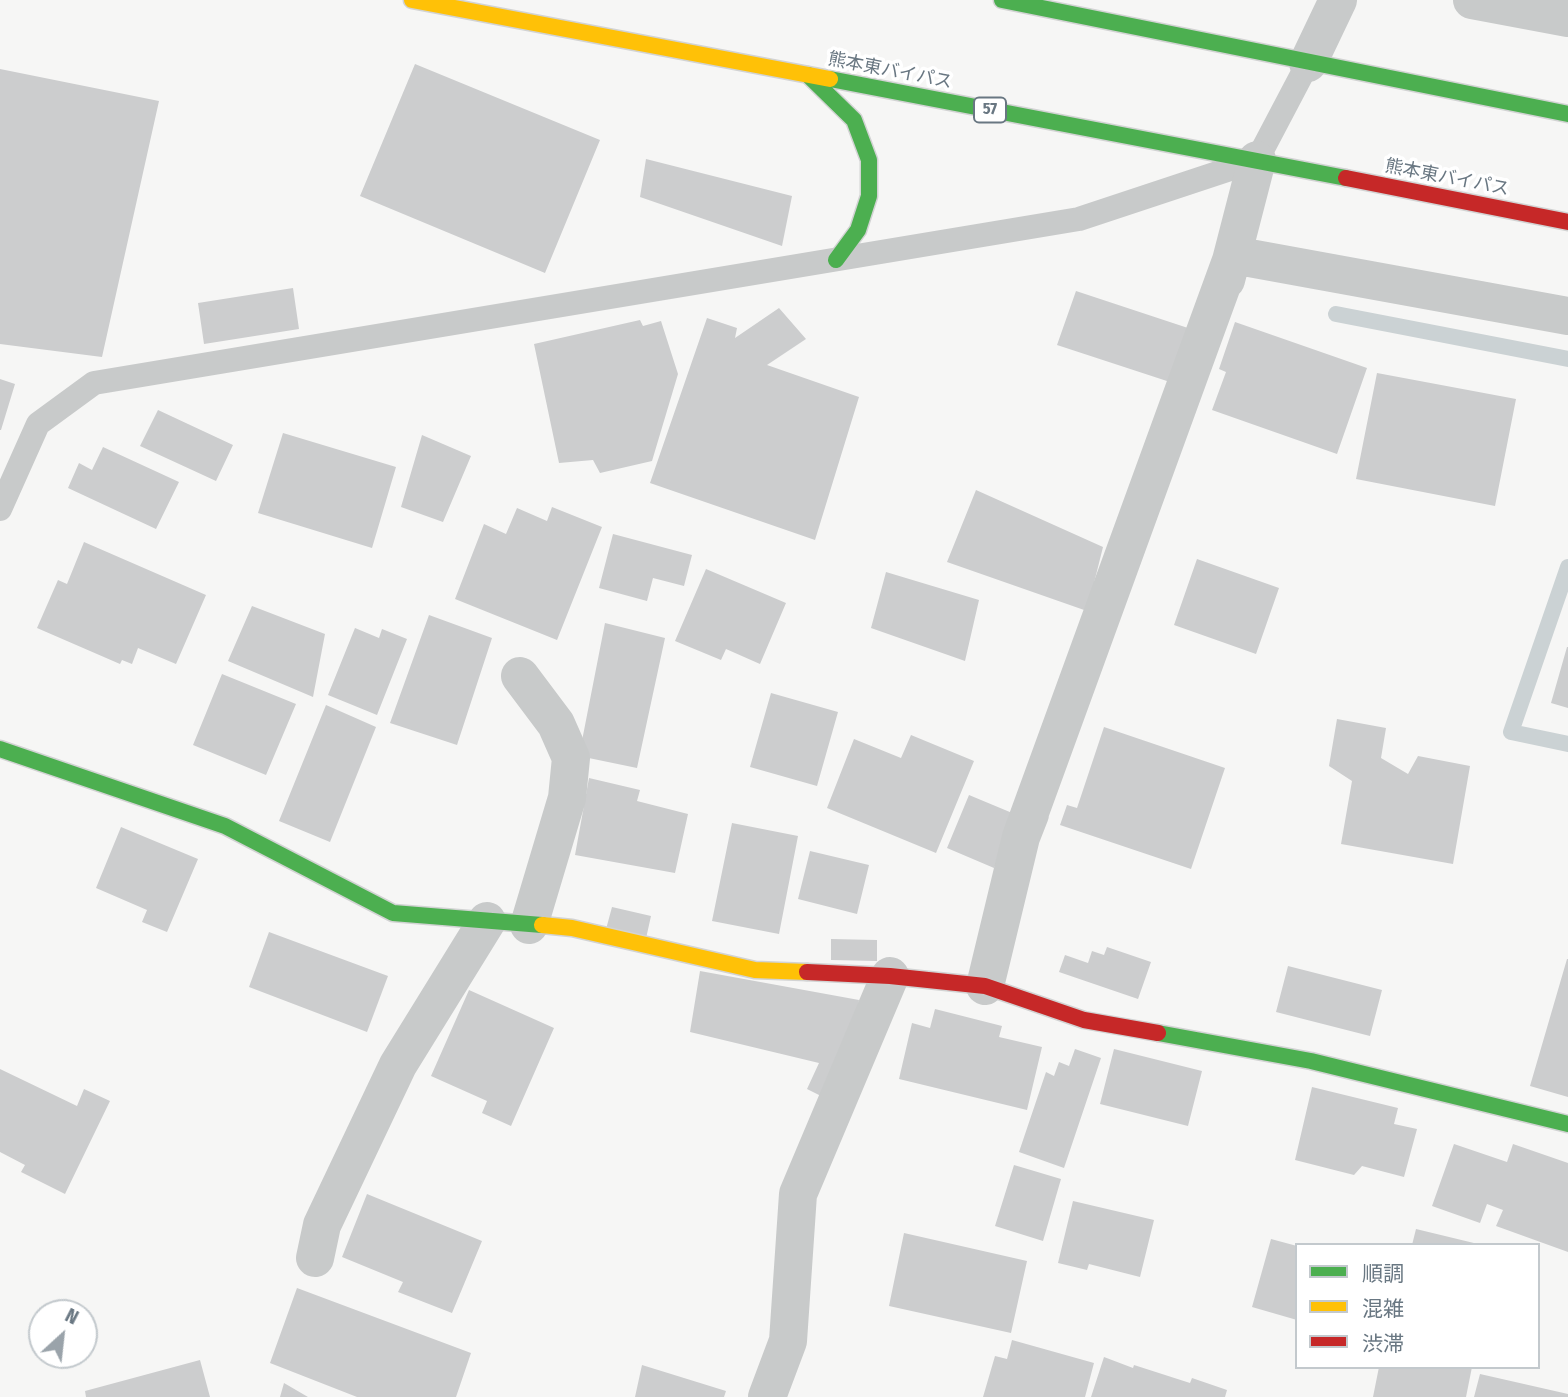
<!DOCTYPE html>
<meta charset="utf-8">
<style>
body{margin:0}
#map{position:relative;width:1568px;height:1397px;overflow:hidden;background:#f6f6f5;font-family:"Fira Sans Condensed","Noto Sans JP",sans-serif}
canvas{display:block}
.legend{position:absolute;left:1295px;top:1243px;width:245px;height:126px;box-sizing:border-box;background:#fff;border:2px solid #c3c9cd;margin:0;padding:9px 12px;list-style:none;font-size:21px;color:#697782}
.legend li{display:flex;align-items:center;gap:14px;height:35px}
.legend b{width:35px;border:2px solid #c3c9cd}
.north{position:absolute;left:28px;top:1299px;width:70px;height:70px;box-sizing:border-box;background:#fff;border:2px solid #c3c9cd;border-radius:50%;rotate:27deg;font-size:19px;font-weight:700;line-height:28px;text-align:center;color:#697782}
.north::after{content:'';display:block;margin:auto;width:24px;height:32px;background:#9aa3aa;clip-path:polygon(50% 0,100% 100%,50% 72%,0 100%)}
</style>
<div id="map">
<canvas width="1568" height="1397"></canvas>
<ul class="legend">
<li><b style="height:9px;background:#4caf50"></b>順調</li>
<li><b style="height:9px;background:#ffc107"></b>混雑</li>
<li><b style="height:9px;background:#c62828"></b>渋滞</li>
</ul>
<div class="north">N</div>
</div>
<script>
const context = document.querySelector('canvas').getContext('2d');
context.lineJoin = 'round';
function stroke(path, color, width, dash) { context.strokeStyle = color; context.lineWidth = width; context.lineCap = dash ? 'butt' : 'round'; context.setLineDash(dash || []); context.stroke(path); }
function fill(path, color) { context.fillStyle = color; context.fill(path, 'evenodd'); }
function drawText(font, color, halo, rows, align = 'center') {
  context.font = font + ' "Fira Sans Condensed","Noto Sans JP",sans-serif'; context.lineWidth = 7; context.setLineDash([]); context.textBaseline = 'middle'; context.strokeStyle = halo; context.fillStyle = color; for (const [text, x, y, turn = 0] of rows) {
    context.save(); context.translate(x, y); context.rotate((+turn || 0) * Math.PI / 180); context.textAlign = isNaN(turn) ? turn : align; if (halo) context.strokeText(text, 0, 0); context.fillText(text, 0, 0); context.restore();
  }
}
const stream = new Path2D(`
 M1336,314L1568,359
 M1568,567L1511,732L1568,744`);
const building = new Path2D(`
 M415,64L600,140L545,273L360,196Z
 M0,69L159,101L102,357L0,344Z
 M646,159L792,196L782,246L640,197Z
 M293,288L299,329L204,344L198,303Z
 M1076,291L1191,329L1173,383L1057,345Z
 M779,308L806,339L767,365L859,397L815,540L650,483L707,318L737,328L735,338Z
 M640,320L643,326L661,321L678,374L652,461L600,473L593,460L559,463L534,344Z
 M1235,322L1367,368L1337,454L1212,410L1226,372L1219,369Z
 M1377,373L1516,399L1495,506L1356,479Z
 M0,379L15,384L1,430H0Z
 M158,410L233,445L216,481L140,446Z
 M283,433L396,467L372,548L258,513Z
 M422,435L471,456L443,522L401,507Z
 M103,447L179,482L156,529L68,488L79,463L92,470Z
 M976,490L1103,547L1087,611L947,562Z
 M552,507L602,527L557,640L455,599L484,524L506,534L517,508L547,521Z
 M613,534L692,555L684,586L653,578L647,601L599,588Z
 M84,542L206,595L176,664L138,648L132,664L122,660L120,664L37,628L58,580L67,584Z
 M1197,559L1279,588L1256,654L1174,625Z
 M706,569L786,603L760,664L726,649L721,660L675,641Z
 M886,572L979,600L965,661L871,628Z
 M252,606L325,634L313,697L228,661Z
 M429,615L492,638L457,745L390,723Z
 M605,623L665,638L637,768L579,756Z
 M355,628L379,638L382,629L407,639L377,715L328,695Z
 M1567,647H1568V708L1551,703Z
 M222,674L296,704L266,775L193,745Z
 M771,693L838,712L817,786L750,767Z
 M326,705L376,727L330,842L279,821Z
 M1337,719L1386,728L1381,758L1408,774L1418,756L1470,766L1453,864L1341,844L1352,781L1329,766Z
 M1104,727L1225,768L1191,869L1060,825L1067,805L1077,808Z
 M911,735L974,761L936,853L827,808L854,739L901,758Z
 M589,778L640,790L637,801L688,814L675,873L575,855Z
 M969,795L1017,815L994,868L947,848Z
 M732,823L798,836L779,934L712,921Z
 M121,827L198,859L167,932L142,922L147,910L96,888Z
 M810,851L869,865L857,914L798,899Z
 M612,907L651,916L645,943L605,933Z
 M269,932L388,976L367,1032L249,987Z
 M831,939L877,940V961L831,960Z
 M1107,947L1151,962L1138,999L1059,972L1065,955L1088,963L1092,951L1104,955Z
 M1567,959H1568V1097L1530,1086Z
 M1288,966L1382,990L1370,1036L1276,1012Z
 M700,971L859,1000L851,1060L831,1101L807,1089L819,1063L690,1032Z
 M469,990L554,1028L511,1126L482,1113L487,1101L431,1076Z
 M935,1009L1002,1026L999,1037L1042,1047L1027,1110L899,1079L912,1023L930,1028Z
 M1075,1049L1101,1058L1064,1168L1019,1152L1046,1072L1054,1076L1059,1062L1069,1066Z
 M1114,1049L1202,1071L1188,1126L1100,1104Z
 M0,1069L77,1106L84,1089L110,1101L65,1194L21,1172L25,1165L0,1152Z
 M1312,1087L1398,1108L1394,1124L1417,1129L1404,1177L1362,1166L1354,1175L1295,1160Z
 M1454,1144L1507,1162L1513,1144L1568,1163V1252L1496,1226L1503,1210L1487,1204L1480,1223L1432,1206Z
 M1014,1165L1061,1179L1043,1241L995,1226Z
 M367,1194L482,1241L452,1313L398,1292L403,1282L342,1257Z
 M1073,1201L1154,1220L1140,1277L1089,1264L1087,1270L1058,1263Z
 M1416,1229L1478,1244L1477,1245H1412Z
 M904,1233L1027,1261L1011,1333L889,1306Z
 M1271,1239L1297,1246V1320L1252,1307Z
 M297,1288L471,1353L456,1397H357L270,1363Z
 M1012,1340L1094,1363L1085,1397H983L995,1356L1007,1359Z
 M1104,1357L1133,1368L1134,1365L1190,1383L1192,1378L1227,1390L1225,1397H1091Z
 M200,1360L210,1397H86L85,1391Z
 M642,1365L726,1391L724,1397H635Z
 M1379,1367H1472L1466,1397H1373Z
 M1480,1374L1568,1394V1397H1474Z
 M284,1383L308,1397H280Z`);
const lane = new Path2D(`
 M0,509L38,424L94,383L1079,219L1257,160L1308,63`);
const street = new Path2D(`
 M1472,0L1568,18
 M1308,63L1338,0
 M1226,280L1257,160
 M520,676L556,724L571,758L567,798L529,925
 M1021,837L1233,255L1568,316
 M985,986L1021,837L1030,814
 M315,1258L322,1225L398,1065L487,921
 M767,1397L788,1341L798,1194L890,976`);
const fast = new Path2D(`
 M1002,0L1568,114
 M808,75L854,120L869,160V196L858,230L836,260
 M830,79L1346,178
 M0,749L225,826L393,913L542,925
 M1158,1033L1311,1061L1568,1124`);
const slow = new Path2D(`
 M412,0L830,79
 M542,925L572,928L755,970L807,972`);
const jam = new Path2D(`
 M1346,178L1568,222
 M807,972L890,976L985,986L1084,1020L1158,1033`);
const shields = [
 [990,110,32]
];
const shieldNames = [
 ["57",990,110]
];
const streetNames = [
 ["熊本東バイパス",890,71,11],
 ["熊本東バイパス",1447,178,11]
];
stroke(stream, '#cbd2d4', 16);
fill(building, '#cccdce');
stroke(fast, '#d2d3d3', 19);
stroke(slow, '#d2d3d3', 19);
stroke(jam, '#d2d3d3', 19);
stroke(lane, '#c8caca', 24);
stroke(street, '#c8caca', 38);
stroke(fast, '#4caf50', 16);
stroke(slow, '#ffc107', 16);
stroke(jam, '#c62828', 16);
for (const [x, y, w] of shields) { const box = new Path2D(); box.roundRect(x - w / 2, y - 12.5, w, 25, 5); context.fillStyle = '#fff'; context.fill(box); stroke(box, '#697782', 2); }
drawText('bold 16px', '#697782', null, shieldNames);
drawText('18px', '#697782', '#fff', streetNames);
</script>
